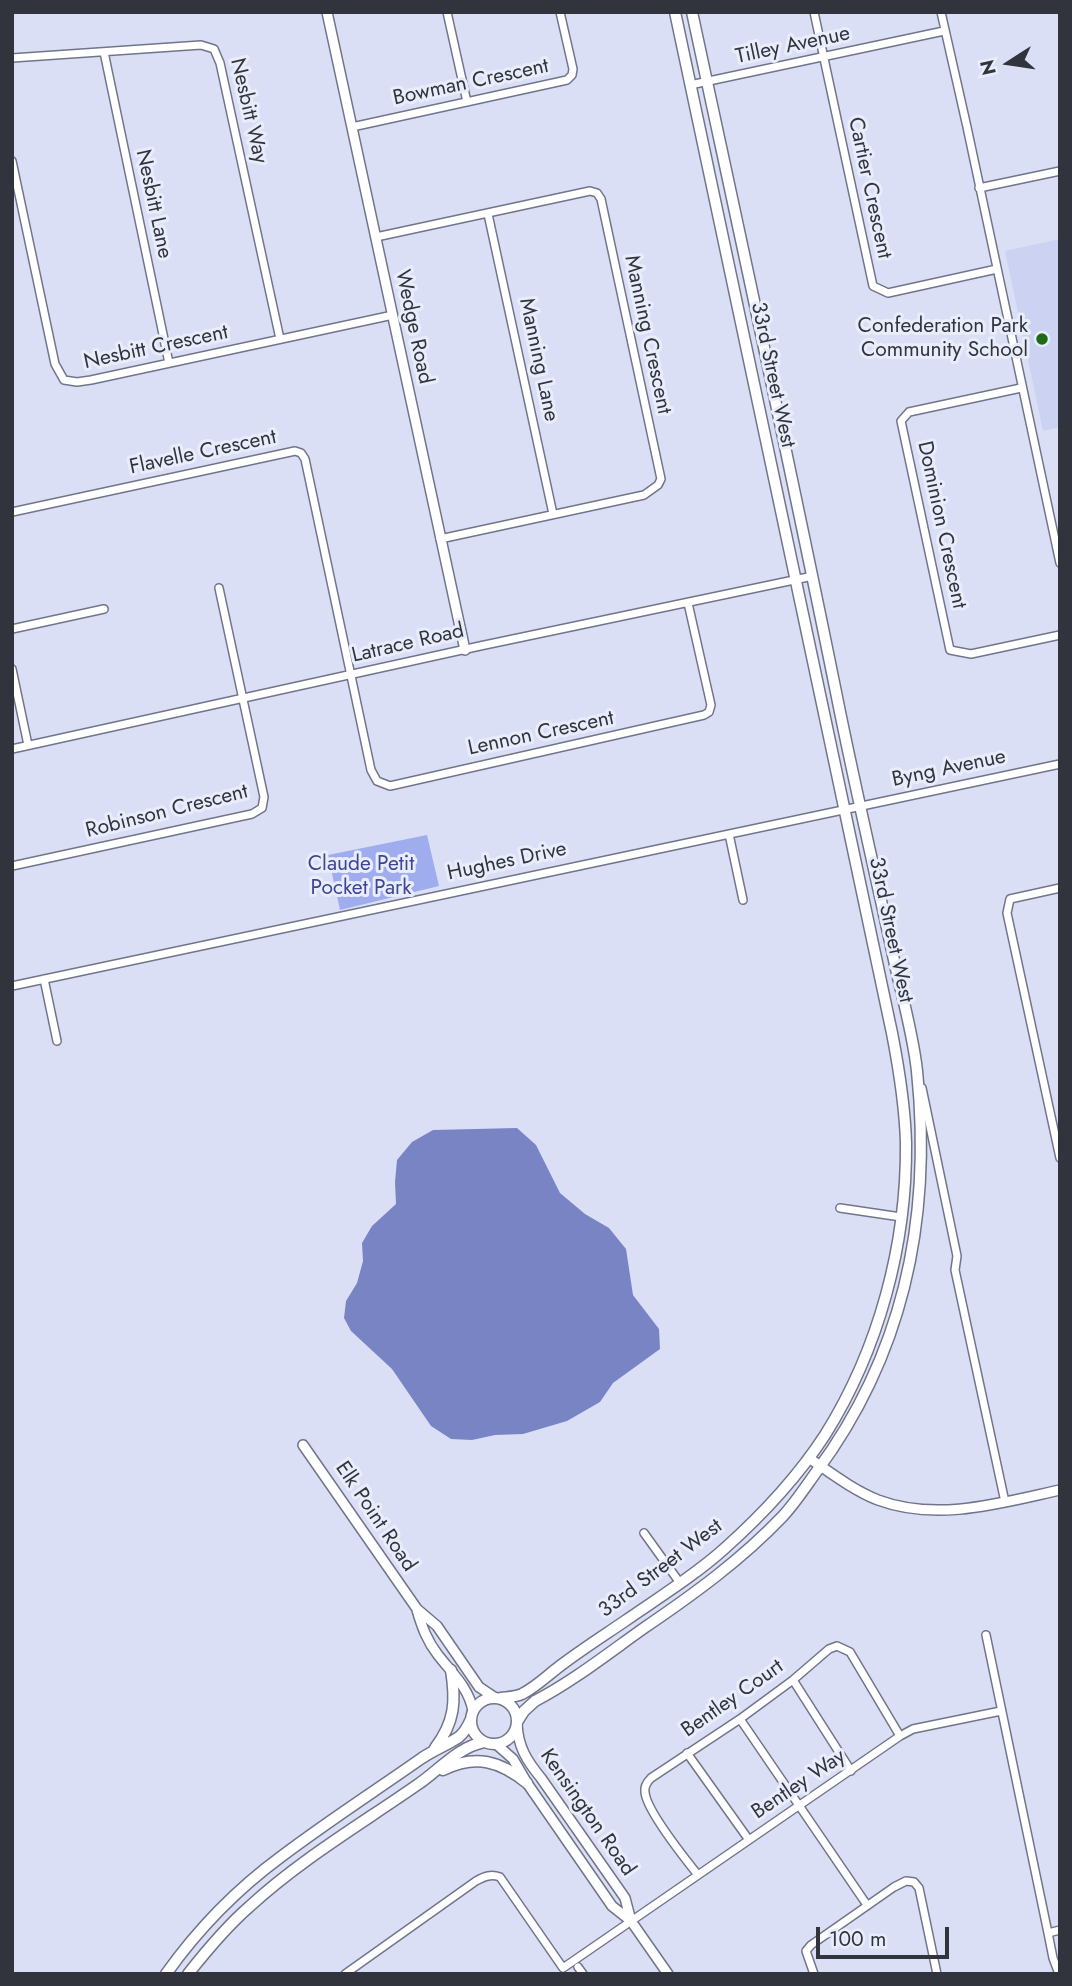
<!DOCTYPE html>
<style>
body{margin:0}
#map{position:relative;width:1072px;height:1986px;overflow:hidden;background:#dadff6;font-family:Jost,sans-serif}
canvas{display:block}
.frame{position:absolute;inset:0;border:14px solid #32343d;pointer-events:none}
.north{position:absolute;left:974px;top:28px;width:70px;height:70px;-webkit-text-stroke:5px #e9edfb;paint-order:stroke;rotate:258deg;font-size:19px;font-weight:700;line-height:28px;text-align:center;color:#32343d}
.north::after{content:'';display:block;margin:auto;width:24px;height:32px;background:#32343d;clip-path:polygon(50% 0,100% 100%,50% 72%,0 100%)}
.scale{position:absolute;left:816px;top:1927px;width:133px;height:32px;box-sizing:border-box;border:4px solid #32343d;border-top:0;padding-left:9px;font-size:21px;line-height:24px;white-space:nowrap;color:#32343d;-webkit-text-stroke:5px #e9edfb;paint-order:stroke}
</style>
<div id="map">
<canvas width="1072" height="1986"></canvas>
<div class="frame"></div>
<div class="north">N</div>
<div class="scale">100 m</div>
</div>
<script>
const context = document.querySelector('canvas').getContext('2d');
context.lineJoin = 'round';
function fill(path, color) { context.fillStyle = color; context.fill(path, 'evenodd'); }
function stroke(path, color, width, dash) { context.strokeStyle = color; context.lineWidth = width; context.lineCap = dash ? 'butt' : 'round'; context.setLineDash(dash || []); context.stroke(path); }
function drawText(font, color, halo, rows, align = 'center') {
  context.font = font + ' Jost,sans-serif'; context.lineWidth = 6; context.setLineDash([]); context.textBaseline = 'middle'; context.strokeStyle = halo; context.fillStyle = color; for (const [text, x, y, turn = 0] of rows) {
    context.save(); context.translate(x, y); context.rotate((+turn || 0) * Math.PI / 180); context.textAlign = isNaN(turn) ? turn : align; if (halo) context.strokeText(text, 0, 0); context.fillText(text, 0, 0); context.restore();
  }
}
const built = new Path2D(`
 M1060,239V427L1043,431L1005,251Z`);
const green = new Path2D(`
 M427,835L439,886L340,910L328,855Z`);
const water = new Path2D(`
 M517,1128L536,1145L560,1193L585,1214L609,1228L626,1249L633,1295L659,1329L660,1349L613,1383L600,1402L567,1421L523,1434L495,1435L472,1440L451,1439L431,1426L392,1369L351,1331L344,1318L346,1301L357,1283L363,1261L362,1243L372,1226L396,1204L395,1182L397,1160L412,1142L433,1130Z`);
const minor = new Path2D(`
 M447,12L467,102
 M814,12L873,286L888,293L997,269
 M941,12L967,127L1060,563
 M104,52L169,363
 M12,58L201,45L214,49L220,63L280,339
 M690,85L944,31
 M352,127L567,80L572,75L573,69L560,12
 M12,161L55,364L64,380L77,382L91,380L393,315
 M979,188L1060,171
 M488,214L553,514
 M376,237L590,191L597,193L601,199L661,479L658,485L644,495L440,539
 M1021,388L909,412L901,421L950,650L971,654L1060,635
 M12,512L295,451L301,453L305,459L371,770L377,781L390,786L704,715L709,712L711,705L688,603
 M12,629L104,609
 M12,669L28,745
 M12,749L480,646L813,576
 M729,834L743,900
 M12,866L252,814L262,808L264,797L219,588
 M1060,888L1010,899L1007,913L1060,1158
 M44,979L57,1041
 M12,986L1060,764
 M922,1088L957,1256L955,1270L1005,1502
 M840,1208L901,1217
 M644,1533L680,1583
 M986,1635L1048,1933L1053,1958L1059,1974
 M793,1680L851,1771
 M740,1719L867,1905
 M687,1753L749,1840
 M698,1875C686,1860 646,1810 645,1792C644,1786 647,1782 651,1778L740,1719L793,1680L829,1649L837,1646L850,1652L900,1736
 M1048,1933L1060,1930
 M578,1967L583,1974
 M345,1974L476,1881C485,1876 491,1874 500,1877L563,1968L900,1736L913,1729L1001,1711
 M814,1974L806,1951L811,1945L894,1887L906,1881L914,1882L919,1888L937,1974`);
const tertiary = new Path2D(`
 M327,12L465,650
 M303,1445L417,1609L437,1626L479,1687L494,1697
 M809,1458C831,1473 853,1490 878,1500C937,1522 1001,1503 1060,1490
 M417,1610C422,1627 427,1641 438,1655C452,1673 469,1688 473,1711
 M517,1724C518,1747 527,1761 541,1778L625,1898L631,1921
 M496,1744L513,1759L527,1783L612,1906L631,1921L668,1974`);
const secondary = new Path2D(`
 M471 1721a23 23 0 1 1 46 0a23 23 0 1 1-46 0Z
 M501,1698C508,1697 515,1697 522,1694C536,1687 548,1675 560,1666C581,1650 603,1636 625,1621C658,1598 694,1576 724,1549C761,1516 797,1478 825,1435C879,1349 907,1244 906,1143C905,1106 899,1069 892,1033L675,12
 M517,1722L524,1711L535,1701C572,1682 610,1652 644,1628C694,1594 741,1560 783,1516C796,1502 806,1486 817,1471C905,1352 932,1216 917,1071C913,1034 902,996 894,960C876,877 857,795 840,712C793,478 742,245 692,12
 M435,1748C455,1722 456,1701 451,1670
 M443,1770C476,1754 500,1761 527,1783
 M166,1974C198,1929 237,1889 282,1856C327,1822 375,1791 422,1758C434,1750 447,1745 459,1737C465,1732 468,1726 471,1719
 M188,1974C207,1950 226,1927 249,1907C300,1860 361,1824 417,1785C438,1771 458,1747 484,1742`);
const markers = [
 [1042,339,7,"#1a6d15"]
];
const streetNames = [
 ["Tilley Avenue",793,46,-12],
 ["Bowman Crescent",471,83,-12],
 ["Nesbitt Way",248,111,77],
 ["Cartier Crescent",869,188,78],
 ["Nesbitt Lane",153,204,78],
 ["Wedge Road",413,327,78],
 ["Manning Crescent",647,335,78],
 ["Nesbitt Crescent",156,348,-12],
 ["Manning Lane",538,360,78],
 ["33rd Street West",772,375,78],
 ["Flavelle Crescent",203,453,-12],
 ["Dominion Crescent",941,525,78],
 ["Latrace Road",408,644,-13],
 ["Lennon Crescent",541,734,-12],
 ["Byng Avenue",949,769,-12],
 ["Robinson Crescent",167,812,-14],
 ["Hughes Drive",507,862,-12],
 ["33rd Street West",890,930,78],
 ["Elk Point Road",375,1517,56],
 ["33rd Street West",661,1569,-37],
 ["Bentley Court",733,1699,-35],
 ["Bentley Way",799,1785,-34],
 ["Kensington Road",587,1813,55]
];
const poiNames = [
 ["Confederation Park",1028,327],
 ["Community School",1028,351]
];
const parkNames = [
 ["Claude Petit",361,865],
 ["Pocket Park",361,889]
];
fill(built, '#ccd2f1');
fill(green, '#9facee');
fill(water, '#7984c5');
stroke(minor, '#71758a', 10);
stroke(tertiary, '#71758a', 12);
stroke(secondary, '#71758a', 13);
stroke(minor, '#fff', 7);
stroke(tertiary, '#fff', 9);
stroke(secondary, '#fff', 10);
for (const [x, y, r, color] of markers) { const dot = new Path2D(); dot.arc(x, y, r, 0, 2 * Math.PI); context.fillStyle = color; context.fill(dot); stroke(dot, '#e9edfb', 2.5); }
drawText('21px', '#32343d', '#e9edfb', streetNames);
drawText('21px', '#32343d', '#e9edfb', poiNames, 'right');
drawText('21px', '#3e4595', '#e9edfb', parkNames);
</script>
